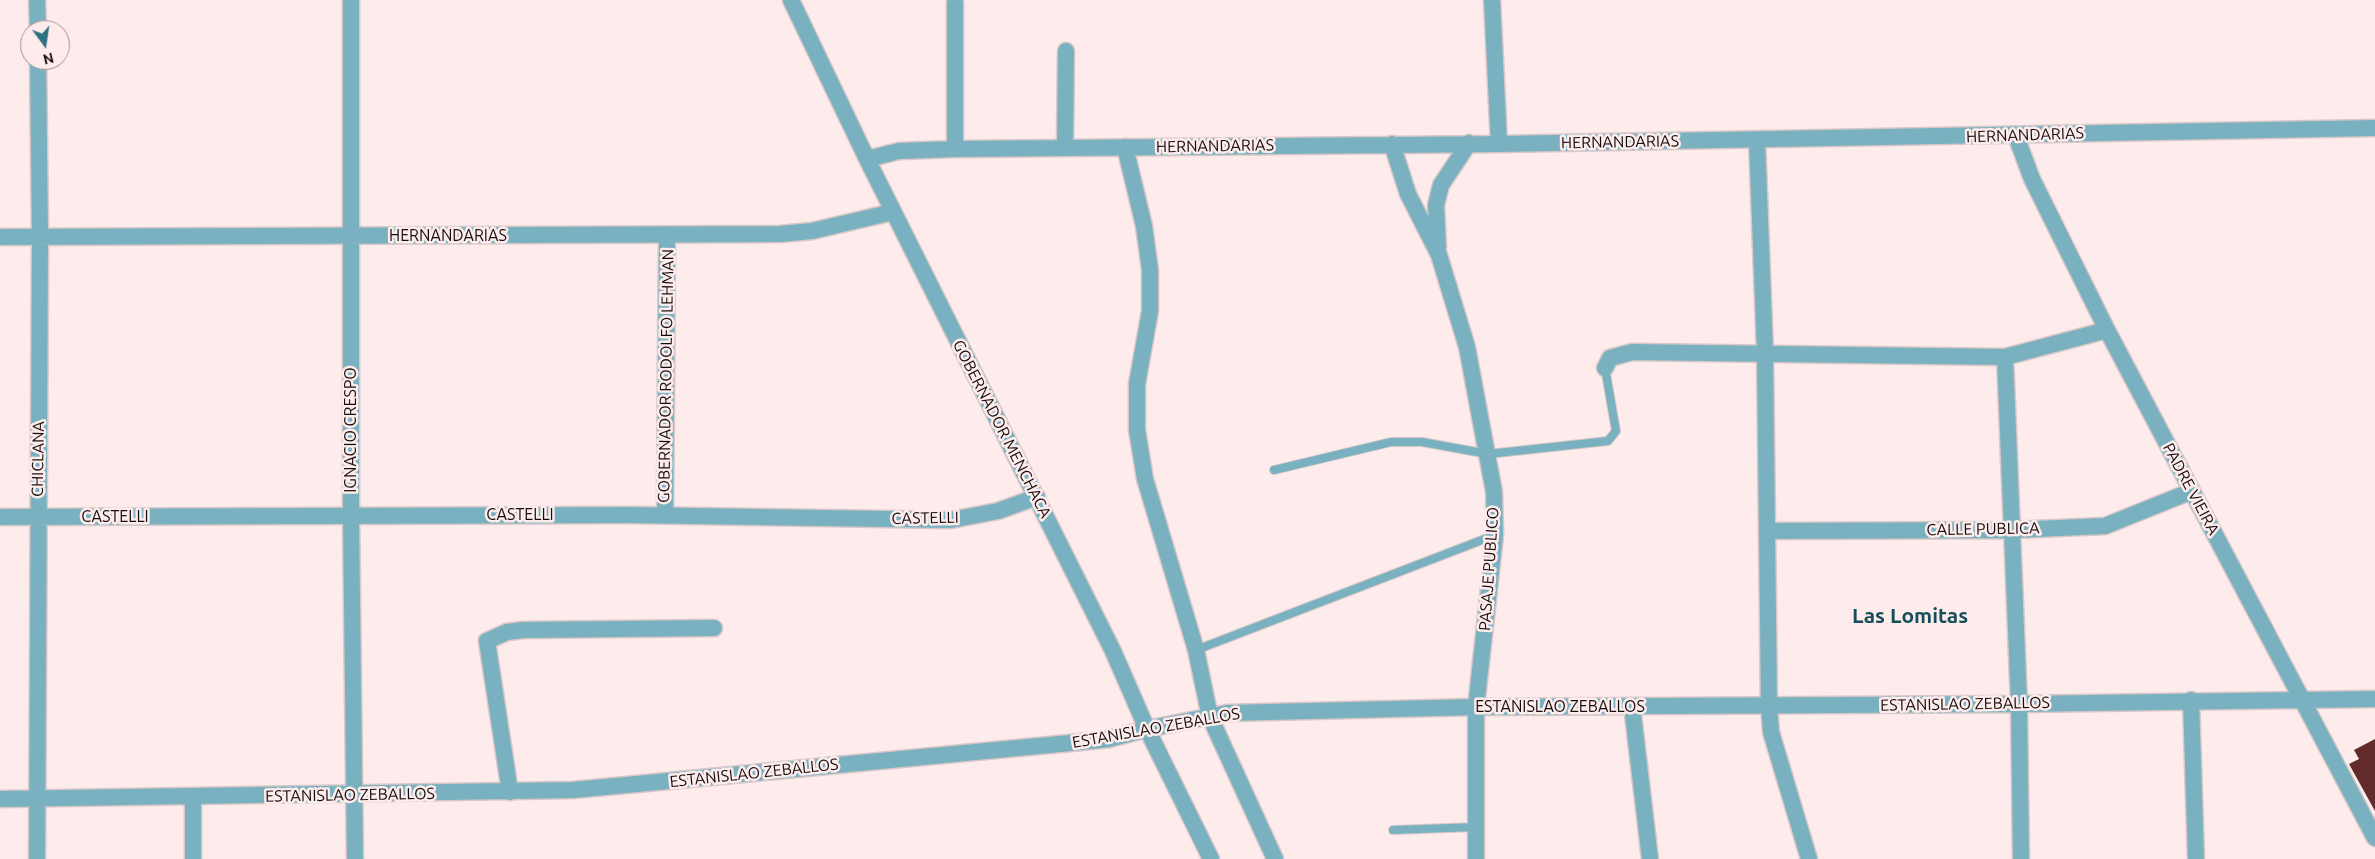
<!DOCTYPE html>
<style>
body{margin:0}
#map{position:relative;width:2375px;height:859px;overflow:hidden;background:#fdeceb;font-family:Ubuntu,sans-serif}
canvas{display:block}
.north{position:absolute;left:20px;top:20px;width:50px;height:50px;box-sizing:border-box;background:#fdeceb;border:1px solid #a09393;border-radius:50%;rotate:166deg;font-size:14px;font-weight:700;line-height:20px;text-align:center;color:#150e0e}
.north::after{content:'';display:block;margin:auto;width:18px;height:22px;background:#2e7282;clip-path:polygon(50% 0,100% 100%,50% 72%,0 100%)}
</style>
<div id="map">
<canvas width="2375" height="859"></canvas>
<div class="north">N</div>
</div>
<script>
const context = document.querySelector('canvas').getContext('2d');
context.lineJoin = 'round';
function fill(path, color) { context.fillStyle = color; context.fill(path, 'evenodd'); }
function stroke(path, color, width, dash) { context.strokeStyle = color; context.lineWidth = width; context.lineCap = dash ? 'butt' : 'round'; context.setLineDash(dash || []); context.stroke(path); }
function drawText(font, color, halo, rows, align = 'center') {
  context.font = font + ' Ubuntu,sans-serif'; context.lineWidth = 5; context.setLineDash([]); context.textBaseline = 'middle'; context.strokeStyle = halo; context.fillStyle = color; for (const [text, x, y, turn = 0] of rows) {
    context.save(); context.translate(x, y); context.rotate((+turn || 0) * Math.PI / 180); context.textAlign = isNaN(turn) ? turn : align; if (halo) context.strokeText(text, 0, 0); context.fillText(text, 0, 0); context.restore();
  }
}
const building = new Path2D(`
 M2375,739V811L2349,764L2359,759L2354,750Z`);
const service = new Path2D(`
 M1274,470L1391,442H1422L1488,454L1608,441L1616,431L1605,368
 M1196,650L1495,535
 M1393,830L1476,827`);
const minor = new Path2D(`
 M37,0L38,30
 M351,0V516L355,859
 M791,0L867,159L1113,651L1147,729L1211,859
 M1492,0L1499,144
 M2016,136L2032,179L2107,330L2375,838
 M1757,140L1765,353L1769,706L1771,732L1809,859
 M1392,144L1408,194L1439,255L1467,347L1494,492L1495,535L1476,707V859
 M1125,147L1144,226L1150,270V311L1137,384V430L1145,479L1196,650L1210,717L1275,859
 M1065,148L1066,51
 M955,149V3
 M867,159L899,151L955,149L1499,144L2375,128
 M0,237L780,234L812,231L893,212
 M1438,248L1436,205L1441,185L1469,143
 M2005,357L2019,704L2021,859
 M1605,368L1610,358L1632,352L2005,357L2107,330
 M665,515L667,236
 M0,517L629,515L951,520L998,511L1037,497
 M1768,531L2013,530L2105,526L2192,491
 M2191,700L2196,859
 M1632,706L1650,859
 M510,792L487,641L507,632L523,630L714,628
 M193,797V859
 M0,799L573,790L1081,742L1109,739L1147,729L1227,713L1476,707L2019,704L2375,699
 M37,859L40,237L38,60`);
const streetNames = [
 ["HERNANDARIAS",2025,135,-2],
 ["HERNANDARIAS",1620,142,-1],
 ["HERNANDARIAS",1215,146,-1],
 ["HERNANDARIAS",448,236],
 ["GOBERNADOR RODOLFO LEHMAN",666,376,-89],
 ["GOBERNADOR MENCHACA",1002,429,63],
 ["IGNACIO CRESPO",351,430,-90],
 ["CHICLANA",38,459,-89],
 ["PADRE VIEIRA",2191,489,62],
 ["CASTELLI",520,515],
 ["CASTELLI",115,517],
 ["CASTELLI",925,518,-1],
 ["CALLE PUBLICA",1983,529,-1],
 ["PASAJE PUBLICO",1489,569,-86],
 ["ESTANISLAO ZEBALLOS",1965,704,-1],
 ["ESTANISLAO ZEBALLOS",1560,707],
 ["ESTANISLAO ZEBALLOS",1156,728,-10],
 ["ESTANISLAO ZEBALLOS",754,773,-6],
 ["ESTANISLAO ZEBALLOS",350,795,-1]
];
const districtNames = [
 ["Las Lomitas",1910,616]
];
fill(building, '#612b2c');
stroke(service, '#d8c8c8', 10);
stroke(minor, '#d8c8c8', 19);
stroke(service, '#79b1c0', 8);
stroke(minor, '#79b1c0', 16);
drawText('16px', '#150e0e', '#fdeceb', streetNames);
drawText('bold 21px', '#164d5a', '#fdeceb', districtNames);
</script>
